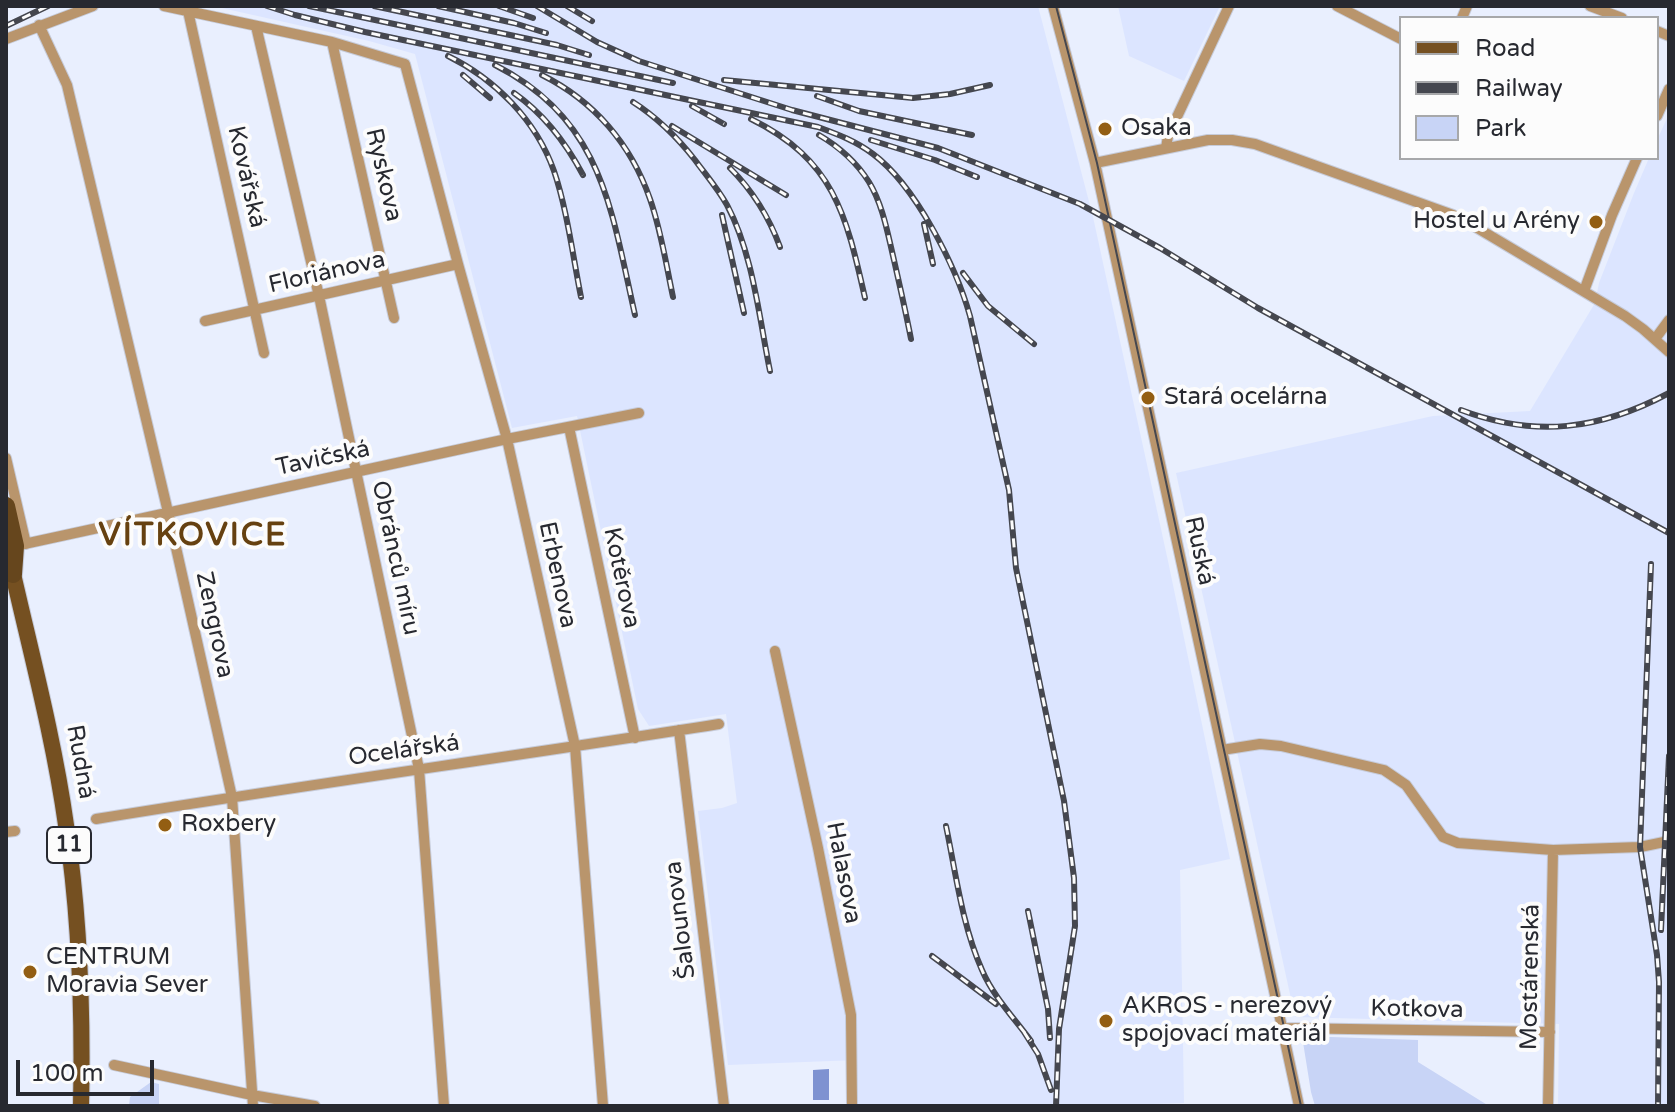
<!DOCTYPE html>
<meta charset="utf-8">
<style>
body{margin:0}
#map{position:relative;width:1675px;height:1112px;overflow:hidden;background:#e9effe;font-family:"Varela Round",sans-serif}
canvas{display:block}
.frame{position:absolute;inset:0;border:8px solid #272930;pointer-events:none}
.legend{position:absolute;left:1399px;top:16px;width:260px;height:144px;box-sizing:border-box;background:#fcfcfc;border:2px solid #a7a8aa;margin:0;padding:10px 14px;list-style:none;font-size:24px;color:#272930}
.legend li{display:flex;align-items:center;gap:16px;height:40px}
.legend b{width:40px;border:2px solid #a7a8aa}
.scale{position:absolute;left:16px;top:1060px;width:138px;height:36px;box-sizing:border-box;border:4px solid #272930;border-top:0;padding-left:10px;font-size:24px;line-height:28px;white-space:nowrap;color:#272930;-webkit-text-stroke:6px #fcfcfc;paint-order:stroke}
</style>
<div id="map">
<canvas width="1675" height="1112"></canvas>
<div class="frame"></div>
<ul class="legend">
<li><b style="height:10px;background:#755021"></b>Road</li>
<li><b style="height:10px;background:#45474f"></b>Railway</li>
<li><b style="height:22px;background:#c8d4f6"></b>Park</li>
</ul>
<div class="scale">100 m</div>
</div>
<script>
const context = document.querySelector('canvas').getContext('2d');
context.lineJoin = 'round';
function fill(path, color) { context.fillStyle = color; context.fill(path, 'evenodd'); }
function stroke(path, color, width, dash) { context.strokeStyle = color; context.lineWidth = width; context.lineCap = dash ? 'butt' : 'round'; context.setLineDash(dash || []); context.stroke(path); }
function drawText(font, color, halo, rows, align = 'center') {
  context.font = font + ' "Varela Round",sans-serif'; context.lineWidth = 8; context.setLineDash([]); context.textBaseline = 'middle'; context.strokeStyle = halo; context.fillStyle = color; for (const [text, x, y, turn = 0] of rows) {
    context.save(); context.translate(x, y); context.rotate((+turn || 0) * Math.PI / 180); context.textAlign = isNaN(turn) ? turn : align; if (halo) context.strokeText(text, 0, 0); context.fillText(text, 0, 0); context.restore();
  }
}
const built = new Path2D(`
 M213,6H1038L1093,217L1168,561L1230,859L1180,870L1184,1103L1091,1106H857L856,1060L728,1065L698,811L722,808L737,803L726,714L649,726L638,709L577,416L512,428L415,54L369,41Z
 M1118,6H1220L1184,81L1129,56Z
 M1669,114V1106H1558L1559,1024L1295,1017L1176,473L1433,416L1530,411L1595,303L1599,283L1634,193L1649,158H1657V140Z`);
const green = new Path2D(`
 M1302,1036L1418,1040V1062L1489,1106H1315L1311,1092Z
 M151,1082L159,1084V1106H129L130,1097Z`);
const water = new Path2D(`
 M829,1069V1100H813V1070Z`);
const minor = new Path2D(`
 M164,6L332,42L405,64L458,264L507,439L575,746L603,1106
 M1053,6L1095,163L1299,1106
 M1337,6L1401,39
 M1590,6L1622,18
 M188,11L264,353
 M1462,18L1467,6
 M39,25L67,85L168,512L232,797L253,1106
 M256,26L319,296L419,769L444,1106
 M1657,31L1669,36
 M6,39L93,6
 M332,42L394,318
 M1657,116L1669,89
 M1166,148L1168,136L1229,6
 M1095,163L1208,140H1232L1255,144L1453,215L1474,226L1625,316L1643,329L1669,352
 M1584,291L1612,215L1637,158
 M205,321L458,264
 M1655,339L1669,320
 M569,427L635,738
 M6,458L26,544
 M15,546L507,439L639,413
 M775,651L818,848L851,1015L852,1106
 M679,730L724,1106
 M1222,750L1260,744L1281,746L1384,770L1406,785L1443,837L1458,843L1553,850
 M96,819C303,785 511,757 719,724
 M6,832L15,831
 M1283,1028L1550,1032
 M114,1065L252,1095L315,1106
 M1548,1106L1553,850L1640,847L1669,841`);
const primary = new Path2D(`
 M13,574C32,657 54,740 66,825C80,918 83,1012 81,1106`);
const trunk = new Path2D(`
 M6,506L15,546L13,574`);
const tram = new Path2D(`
 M1056,6L1097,163L1301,1106`);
const rail = new Path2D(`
 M267,6L295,15L365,32L818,127C837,134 856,141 873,154C915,185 956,266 970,316L1009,490L1016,568L1064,801L1074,878L1075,926L1059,1029L1056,1106
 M309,6L673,83
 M374,6L557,45L589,55
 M438,6L514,23L546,33
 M499,6L533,18
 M537,6L597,42L639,61L792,110L938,148L1080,204L1160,248L1258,308L1669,533
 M567,6L592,21
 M6,26L48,6
 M448,56C495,79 536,120 554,171C567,209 573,257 581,297
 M495,65C603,120 611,209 635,315
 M463,75L490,98
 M542,75C594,101 631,144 650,199C661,230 666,264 673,297
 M724,80L913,98L950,94L990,85
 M514,93C544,114 566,143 583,175
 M817,96L859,111L972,135
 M633,102C658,118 677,137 695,160C706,175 718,189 727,205C753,254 759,317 770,371
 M692,106L724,124
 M751,119C834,160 846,214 865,298
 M672,126L786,195
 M819,135C838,146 857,163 869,182C881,202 886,225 891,247C898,278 905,308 911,339
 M871,140L935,160L977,177
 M730,168C753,191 769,217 780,247
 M722,215L744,313
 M924,224L933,264
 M963,273L988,306L1034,344
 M1461,410C1535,438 1600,430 1669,393
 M1651,564L1640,847L1657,955L1659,982L1658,1106
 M946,826C956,874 962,925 982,970C993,996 1014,1018 1031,1041
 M1028,911L1048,1009L1050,1038
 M1661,930L1669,756
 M932,956L996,1004
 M1024,1032L1038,1054L1051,1090`);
const markers = [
 [1105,129,8,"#935e12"],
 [1596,222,8,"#935e12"],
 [1148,398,8,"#935e12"],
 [165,825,8,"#935e12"],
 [30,972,8,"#935e12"],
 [1106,1021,8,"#935e12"]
];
const shields = [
 [69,845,44]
];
const shieldNames = [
 ["11",69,845]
];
const poiNames = [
 ["Osaka",1121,129],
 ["Hostel u Arény",1580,222,"right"],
 ["Stará ocelárna",1164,398],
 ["Roxbery",181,825],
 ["CENTRUM",46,958],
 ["Moravia Sever",46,986],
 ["AKROS - nerezový",1122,1007],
 ["spojovací materiál",1122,1035]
];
const streetNames = [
 ["Ryskova",383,175,77],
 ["Kovářská",246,177,77],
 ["Floriánova",327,273,-13],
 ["Tavičská",323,459,-12],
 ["Ruská",1199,551,78],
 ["Obránců míru",395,558,78],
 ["Erbenova",557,575,78],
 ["Kotěrova",621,578,78],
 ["Zengrova",214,625,78],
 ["Ocelářská",404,751,-8],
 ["Rudná",80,762,80],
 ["Halasova",843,873,79],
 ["Šalounova",681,920,-97],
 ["Mostárenská",1531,977,-89],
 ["Kotkova",1417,1010,1]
];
const districtNames = [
 ["VÍTKOVICE",193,537]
];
fill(built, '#dce5ff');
fill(green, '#c8d4f6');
fill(water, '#7e92d1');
stroke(minor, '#c6cbd9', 12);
stroke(primary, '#c6cbd9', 18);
stroke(trunk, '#c6cbd9', 20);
stroke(minor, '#b9956c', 10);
stroke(primary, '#755021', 16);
stroke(trunk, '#66461d', 18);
stroke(tram, '#45474f', 2);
stroke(rail, '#45474f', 6);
stroke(rail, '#fcfcfc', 3, [9]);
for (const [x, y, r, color] of markers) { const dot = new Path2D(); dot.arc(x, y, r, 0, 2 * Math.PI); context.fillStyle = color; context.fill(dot); stroke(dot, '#fcfcfc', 3); }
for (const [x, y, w] of shields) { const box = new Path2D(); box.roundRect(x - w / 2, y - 18, w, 36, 6); context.fillStyle = '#fcfcfc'; context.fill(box); stroke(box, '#272930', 2); }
drawText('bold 22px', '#272930', null, shieldNames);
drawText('24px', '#272930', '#fcfcfc', poiNames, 'left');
drawText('24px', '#272930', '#fcfcfc', streetNames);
context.letterSpacing = '2px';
drawText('bold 32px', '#664110', '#fcfcfc', districtNames);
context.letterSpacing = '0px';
</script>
